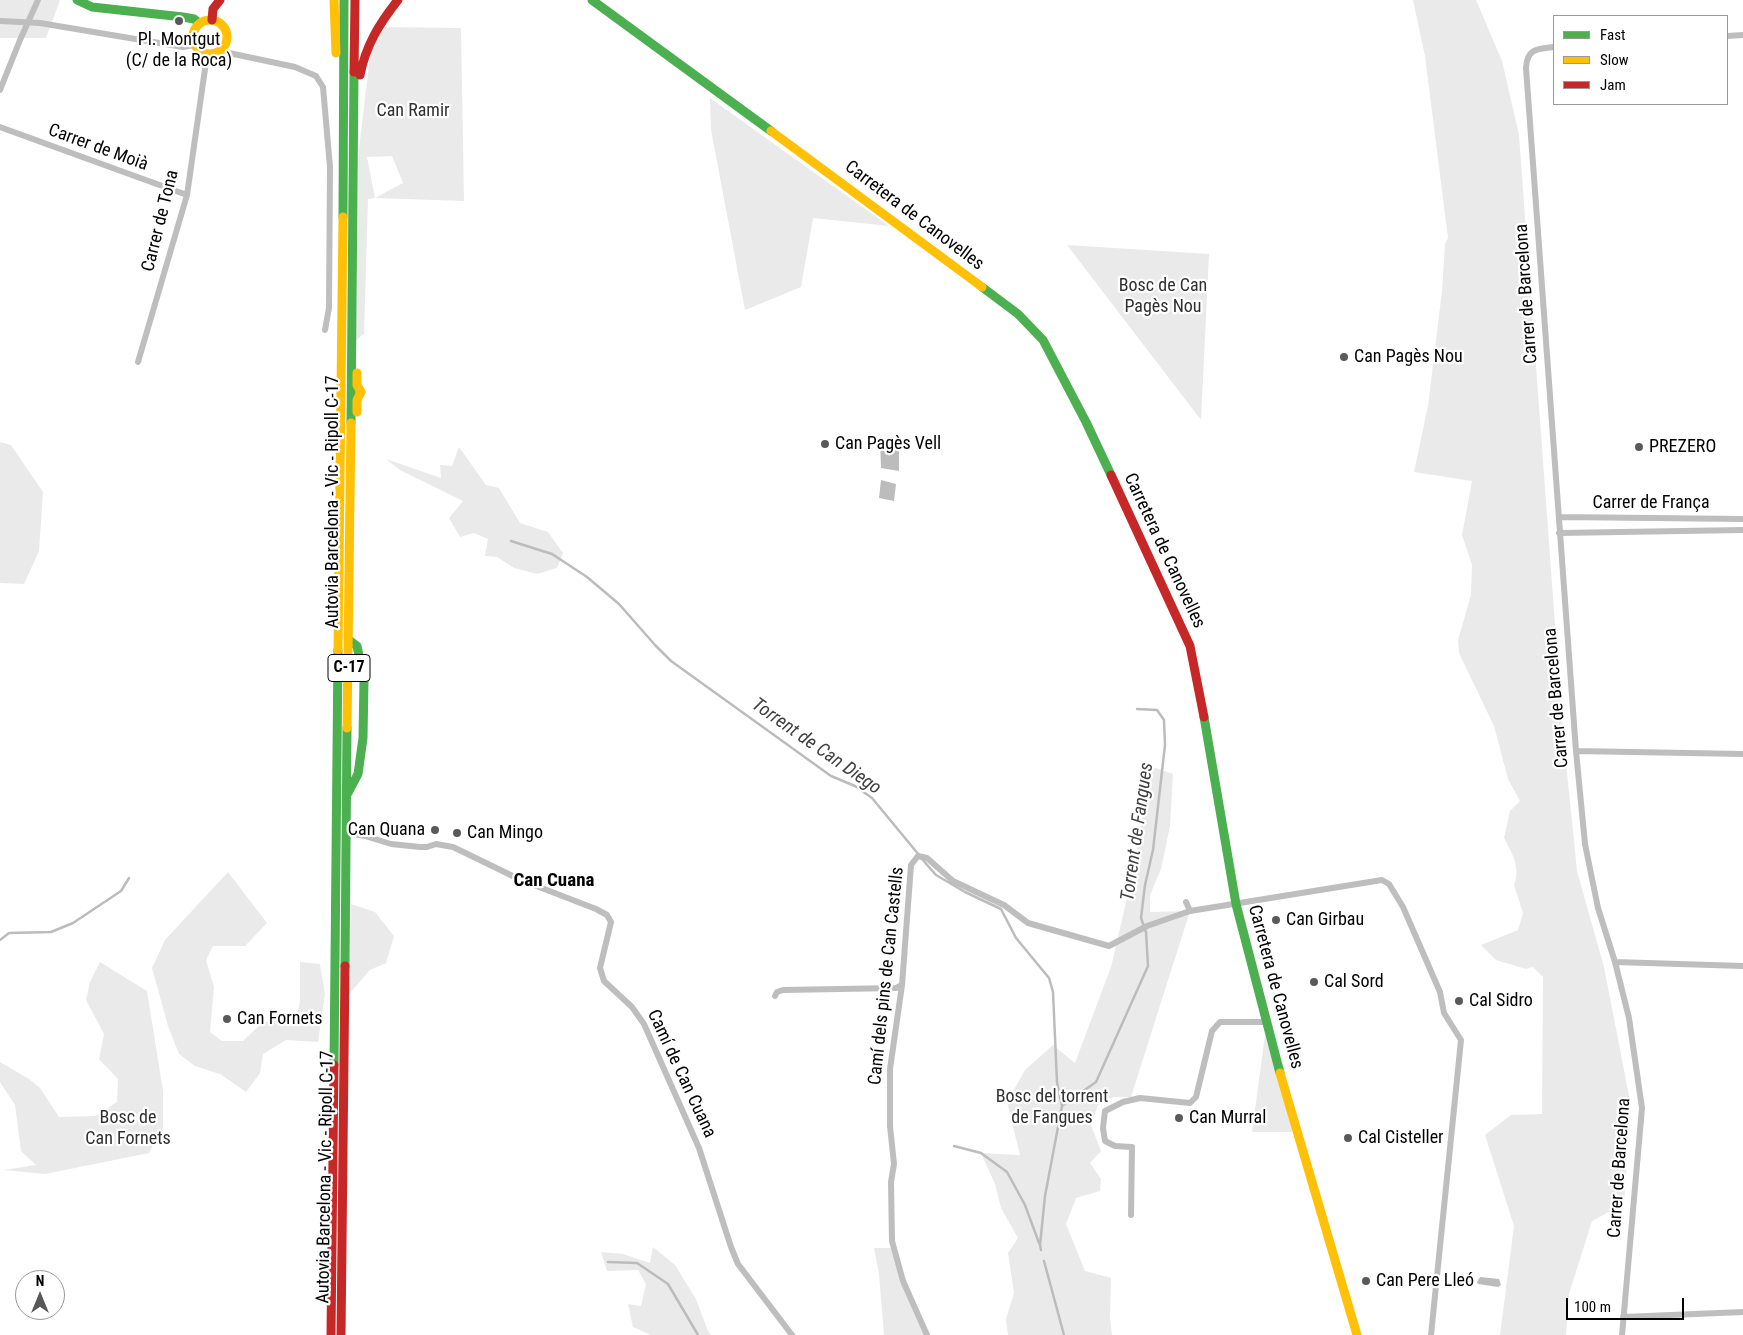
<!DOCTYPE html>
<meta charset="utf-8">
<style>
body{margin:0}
#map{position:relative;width:1743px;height:1335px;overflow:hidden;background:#fff;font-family:"Roboto Condensed",sans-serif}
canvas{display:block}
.legend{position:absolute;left:1553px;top:15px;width:175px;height:90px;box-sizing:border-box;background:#fff;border:1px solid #999;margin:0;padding:6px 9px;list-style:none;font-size:15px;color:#000}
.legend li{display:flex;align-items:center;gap:10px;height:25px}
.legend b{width:25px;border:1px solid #999}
.north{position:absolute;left:15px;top:1270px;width:50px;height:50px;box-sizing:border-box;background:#fff;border:1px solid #999;border-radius:50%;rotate:0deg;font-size:14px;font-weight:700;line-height:20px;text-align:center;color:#000}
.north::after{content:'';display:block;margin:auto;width:18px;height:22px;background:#595959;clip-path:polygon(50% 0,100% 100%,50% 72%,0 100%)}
.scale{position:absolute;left:1566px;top:1298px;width:118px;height:22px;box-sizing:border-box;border:2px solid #000;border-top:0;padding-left:6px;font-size:15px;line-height:18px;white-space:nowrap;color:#000;-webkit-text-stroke:4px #fff;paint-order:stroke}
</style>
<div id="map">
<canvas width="1743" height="1335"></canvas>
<ul class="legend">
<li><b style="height:6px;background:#4caf50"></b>Fast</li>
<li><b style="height:6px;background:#ffc107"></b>Slow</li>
<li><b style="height:6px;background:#c62828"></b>Jam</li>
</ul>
<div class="north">N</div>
<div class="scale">100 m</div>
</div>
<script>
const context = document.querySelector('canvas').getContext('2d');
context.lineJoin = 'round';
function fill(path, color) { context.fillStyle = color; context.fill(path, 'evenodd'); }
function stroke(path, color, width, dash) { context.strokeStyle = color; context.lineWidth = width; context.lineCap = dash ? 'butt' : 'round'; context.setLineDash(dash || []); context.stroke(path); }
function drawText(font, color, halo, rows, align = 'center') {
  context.font = font + ' "Roboto Condensed",sans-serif'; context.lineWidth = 4.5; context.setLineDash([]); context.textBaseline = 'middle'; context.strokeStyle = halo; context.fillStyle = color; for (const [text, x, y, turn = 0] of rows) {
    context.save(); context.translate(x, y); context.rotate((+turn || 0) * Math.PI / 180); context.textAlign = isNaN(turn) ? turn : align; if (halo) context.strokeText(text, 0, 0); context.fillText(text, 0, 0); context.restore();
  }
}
const green = new Path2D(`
 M0,0H60L46,38H0Z
 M1413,0H1476L1502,61L1519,135L1563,733L1577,871L1604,967L1631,1106L1624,1204L1592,1221L1569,1294L1566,1335H1500L1514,1226L1485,1135L1511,1115L1542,1114L1543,977L1533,967L1526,969L1496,960L1481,945L1518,930L1523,913L1514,885C1521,868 1512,853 1504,838L1510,811L1520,801L1508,779L1494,726L1459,653L1458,640L1471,595L1472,565L1462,535L1472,481L1414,472L1428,406L1442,291L1445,244L1448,238L1425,56Z
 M382,27L461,28L464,201L375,198L368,199L364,334L356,340L358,157L371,48ZM392,156L403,183L375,198L367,157Z
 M710,98L889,226L813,218L801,287L745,310L711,130Z
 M1067,245L1209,254L1201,420Z
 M0,442L11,445L43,492L39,551L24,584L0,583Z
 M459,447L486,485L499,488L520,523L548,532L563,553L557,568L537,574L514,568L497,557L485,556L488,539L474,533L460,537L449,518L463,501L400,470L386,459L441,478L440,465L452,466Z
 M1150,766L1173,774L1170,826L1161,869L1150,895V912L1190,911L1131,1097H1114L1098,1105L1091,1125L1101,1151L1090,1163L1101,1179L1100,1191L1076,1198L1066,1224L1085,1271L1111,1278L1110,1318L1112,1335H1008L1006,1319L1014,1293L1008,1253L1018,1238L1001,1208L995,1184L981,1153L1020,1155L1007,1102L1025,1070L1053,1045L1075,1063L1111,967L1133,872Z
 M228,872L267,923L245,946H213L206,960L214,987L210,1032L222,1041H243L263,1022L296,1020L300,1001V962L320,964L325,994L318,1042L286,1040L263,1054L260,1073L246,1092L220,1074L195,1066L179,1054L168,1026L152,968L165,940Z
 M351,904L375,912L394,936L386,963L370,970L349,994Z
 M100,962L147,991L163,1091V1127L149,1153L45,1174L4,1170L36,1165L21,1151L15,1105L0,1082V1062L29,1079L40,1088L59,1117L95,1116L117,1102L118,1079L99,1059L104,1034L86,1000L90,982Z
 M1265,1035L1293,1132H1252Z
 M653,1247L675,1265L696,1299L708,1331L711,1335H651L633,1327L628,1304L641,1306L646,1284L638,1270L607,1271L601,1252L623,1254L650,1263Z
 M874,1248H894L927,1335H884L879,1274Z`);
const water = new Path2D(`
 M880,440H899V471L881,468Z
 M881,480L896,484L894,501L879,498Z
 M1480,1277L1499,1279L1501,1285L1498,1287L1478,1284L1477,1282Z`);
const stream = new Path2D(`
 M511,541L552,554L587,577L619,604L655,645L671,661L831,776L855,786L872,798L919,855
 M922,859L936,875L965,892L1001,909L1016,938L1049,978L1053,992L1057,1082L1062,1106
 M0,940L9,933L51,932L73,923L121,891L129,878
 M954,1146L981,1153L1007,1172L1025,1205L1039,1243
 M1041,1250L1040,1245L1045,1196L1062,1106L1096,1082L1148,966L1146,932L1141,918L1145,885L1153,850L1165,745L1164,720L1157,710L1137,709
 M1044,1261L1064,1335
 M608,1262L637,1263L668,1284L698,1335`);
const street = new Path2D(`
 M0,21L40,23L183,47L194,45
 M1727,36L1743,35
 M1554,47C1538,49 1527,48 1526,68L1576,751L1585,844L1598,908L1615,962L1629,1018L1642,1108L1622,1335
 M223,49L229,53L295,67L316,76L323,87L330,167L329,308L325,330
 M0,90L20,40L38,0
 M0,127L187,195
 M138,362L187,195L207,55
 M1559,517L1743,519
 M1559,533L1743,530
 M1576,751L1743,754
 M347,833L365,836L391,844L420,847H427L436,844L453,847L521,880L596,909L607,915L611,922L600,968L604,981L632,1007L644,1024L699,1148L731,1247L738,1264L792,1335
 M1186,902L1190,911L1382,880L1389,884L1403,907L1440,992L1444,1013L1461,1040L1431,1335
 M1615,962L1743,966
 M775,996L777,992L783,990L896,988L902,985
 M1131,1215L1132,1147L1115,1146L1105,1141L1103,1128L1105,1111L1123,1102L1140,1098L1190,1103L1196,1097L1212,1031L1220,1022H1267
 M1623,1317L1743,1312
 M927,1335L903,1281L892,1241L891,1182L894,1164L890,1126V1069L902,985L911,865L918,856L927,858L953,881L1004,905L1028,923L1109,946L1147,926L1190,911`);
const fast = new Path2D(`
 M77,0L92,7L183,17L194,19L199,23
 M592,0L771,131
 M343,217L344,0
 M982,287L1018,314L1043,340L1086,422L1111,475
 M351,423L354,72
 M1204,717L1236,904L1280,1073
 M348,793L358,774L363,738L364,680L357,646L349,640
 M345,966L347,728
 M334,1065L338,650`);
const slow = new Path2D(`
 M334,0L336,53
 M193 37a17 17 0 1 1 34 0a17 17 0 1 1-34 0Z
 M771,131L982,287
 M357,373V385L361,392L357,400V412
 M338,650L343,217
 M347,728L351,423
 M1280,1073L1357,1335`);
const jam = new Path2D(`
 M212,20L213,9L220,0
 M354,72L355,0
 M360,75C366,45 379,24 398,0
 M1111,475L1190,646L1204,717
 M331,1335L334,1065
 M341,1335L345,966`);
const markers = [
 [179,21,5,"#595959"],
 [1344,357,5,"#595959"],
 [825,444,5,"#595959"],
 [1639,447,5,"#595959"],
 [435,830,5,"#595959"],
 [457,833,5,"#595959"],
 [1276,920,5,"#595959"],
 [1314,982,5,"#595959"],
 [1459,1001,5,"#595959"],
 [227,1019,5,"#595959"],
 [1179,1118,5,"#595959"],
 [1348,1138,5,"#595959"],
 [1366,1281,5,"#595959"]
];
const shields = [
 [349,668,42]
];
const shieldNames = [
 ["C-17",349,668]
];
const poiNames = [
 ["Pl. Montgut",179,40,"center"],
 ["(C/ de la Roca)",179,61,"center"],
 ["Can Pagès Nou",1354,357],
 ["Can Pagès Vell",835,444],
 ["PREZERO",1649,447],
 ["Can Quana",425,830,"right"],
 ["Can Mingo",467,833],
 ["Can Girbau",1286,920],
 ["Cal Sord",1324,982],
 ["Cal Sidro",1469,1001],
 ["Can Fornets",237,1019],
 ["Can Murral",1189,1118],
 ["Cal Cisteller",1358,1138],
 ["Can Pere Lleó",1376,1281]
];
const parkNames = [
 ["Can Ramir",413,111],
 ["Bosc de Can",1163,286],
 ["Pagès Nou",1163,307],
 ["Bosc del torrent",1052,1097],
 ["de Fangues",1052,1118],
 ["Bosc de",128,1118],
 ["Can Fornets",128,1139]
];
const streetNames = [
 ["Carrer de Moià",98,148,20],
 ["Carretera de Canovelles",914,216,37],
 ["Carrer de Tona",161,221,-76],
 ["Carrer de Barcelona",1527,294,-94],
 ["Autovia Barcelona - Vic - Ripoll C-17",333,502,-90],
 ["Carrer de França",1651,503],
 ["Carretera de Canovelles",1164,551,65],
 ["Carrer de Barcelona",1557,698,-95],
 ["Camí dels pins de Can Castells",887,976,-84],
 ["Carretera de Canovelles",1275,987,75],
 ["Camí de Can Cuana",681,1074,65],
 ["Carrer de Barcelona",1620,1168,-86],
 ["Autovia Barcelona - Vic - Ripoll C-17",326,1177,-89]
];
const waterNames = [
 ["Torrent de Can Diego",816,747,35],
 ["Torrent de Fangues",1138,832,-82]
];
const neighbourhoodNames = [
 ["Can Cuana",554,881]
];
fill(green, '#eaeaea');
fill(water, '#bcbcbc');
stroke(stream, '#bcbcbc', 2.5);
stroke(street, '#bebebe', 6);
stroke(fast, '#4caf50', 9);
stroke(slow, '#ffc107', 9);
stroke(jam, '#c62828', 9);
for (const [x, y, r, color] of markers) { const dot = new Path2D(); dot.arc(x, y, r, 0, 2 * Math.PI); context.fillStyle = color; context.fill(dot); stroke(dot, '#fff', 2); }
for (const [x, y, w] of shields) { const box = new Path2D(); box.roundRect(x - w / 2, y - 13.5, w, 27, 4); context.fillStyle = '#fff'; context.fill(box); stroke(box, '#000', 1); }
drawText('bold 16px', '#000', null, shieldNames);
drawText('18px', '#000', '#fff', poiNames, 'left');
drawText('18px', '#303030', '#fff', parkNames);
drawText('18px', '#000', '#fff', streetNames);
drawText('italic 19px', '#414141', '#fff', waterNames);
drawText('bold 19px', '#000', '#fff', neighbourhoodNames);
</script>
